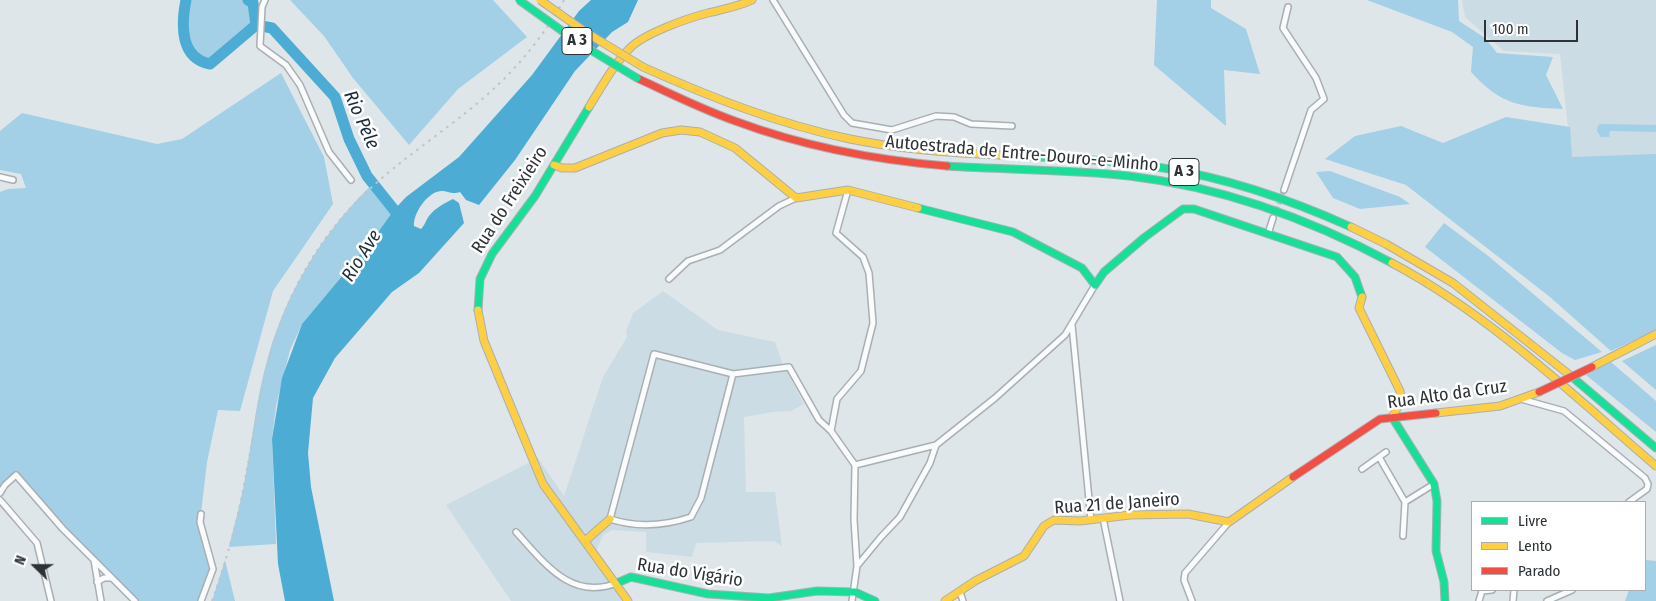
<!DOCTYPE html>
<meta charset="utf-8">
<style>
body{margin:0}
#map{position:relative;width:1656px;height:601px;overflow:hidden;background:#dee6ea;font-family:"Fira Sans Condensed",sans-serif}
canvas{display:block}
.legend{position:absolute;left:1471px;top:501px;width:175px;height:90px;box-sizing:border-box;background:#fff;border:1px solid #abadaf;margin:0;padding:6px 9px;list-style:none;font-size:15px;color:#2d3236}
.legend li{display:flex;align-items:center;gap:10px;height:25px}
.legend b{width:25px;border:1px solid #abadaf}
.north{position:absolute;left:10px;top:541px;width:50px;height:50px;-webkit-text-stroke:4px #fff;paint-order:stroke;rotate:292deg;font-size:14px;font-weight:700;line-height:20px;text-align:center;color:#2d3236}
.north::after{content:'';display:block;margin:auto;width:18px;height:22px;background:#2d3236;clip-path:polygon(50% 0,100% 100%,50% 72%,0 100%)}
.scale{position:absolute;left:1484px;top:20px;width:94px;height:22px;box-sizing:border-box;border:2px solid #2d3236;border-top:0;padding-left:6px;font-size:15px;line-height:18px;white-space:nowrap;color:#2d3236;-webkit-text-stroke:4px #fff;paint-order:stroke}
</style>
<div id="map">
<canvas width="1656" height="601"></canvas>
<ul class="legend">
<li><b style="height:6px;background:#16e098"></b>Livre</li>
<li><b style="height:6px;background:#ffcf43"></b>Lento</li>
<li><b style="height:6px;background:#f24e42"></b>Parado</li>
</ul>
<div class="north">N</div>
<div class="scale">100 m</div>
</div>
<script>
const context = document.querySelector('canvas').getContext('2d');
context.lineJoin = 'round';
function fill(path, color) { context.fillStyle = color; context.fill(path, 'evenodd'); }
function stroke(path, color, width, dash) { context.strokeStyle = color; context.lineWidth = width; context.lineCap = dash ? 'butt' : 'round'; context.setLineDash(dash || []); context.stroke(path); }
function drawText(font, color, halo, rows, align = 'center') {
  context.font = font + ' "Fira Sans Condensed",sans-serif'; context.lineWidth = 5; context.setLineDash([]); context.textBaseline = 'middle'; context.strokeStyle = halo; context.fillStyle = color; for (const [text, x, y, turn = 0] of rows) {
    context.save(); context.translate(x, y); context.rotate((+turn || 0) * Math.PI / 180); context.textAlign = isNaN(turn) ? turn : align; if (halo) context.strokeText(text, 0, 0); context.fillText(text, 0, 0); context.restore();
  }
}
const built = new Path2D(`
 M1462,0H1656V330L1571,156L1560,54L1504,51L1465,17Z
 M663,291L718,330L775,342L782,362L804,404L791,411L773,412L744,417L746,492H775L782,546L774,541L696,543L692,557L646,552V532L612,530L603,535L594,556L625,601H511L446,505L538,458L564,496L603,377L627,337L626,332L633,313Z`);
const green = new Path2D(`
 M186,0H248L253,3L256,25L210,64C180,58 181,25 186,0Z
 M290,0H493L527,37L458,89L409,145L353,78L324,36Z
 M1157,0H1211V8L1246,29L1260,74L1224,70L1226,126L1154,65Z
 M1367,0H1458L1459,21L1485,38L1497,53L1553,57L1546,75L1563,109C1520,107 1501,105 1471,72L1473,47L1452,32Z
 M281,73L324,157L333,204L273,291L240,411L218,410L207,462L200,522L213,569L201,601H135L17,475L0,493V192L8,189L26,188L21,174L0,170V131L22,113L157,144L182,139Z
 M1506,117L1570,127L1572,157L1656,154V330L1611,351L1550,297L1406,185L1325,159L1355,136L1401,126L1443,143Z
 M1602,124L1656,125V132L1610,131L1609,137H1601L1597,131L1598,125Z
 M1330,171L1400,197L1410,204L1360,209L1333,198L1316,172Z
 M375,182L394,210L373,239L302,324L290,350L276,406L272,439L276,544L229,547C235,522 242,498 246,473C253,434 257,395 268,357C286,292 325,228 375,182Z
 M1444,223L1487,255L1602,352L1575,360L1562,353L1425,247Z
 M1656,345V390L1622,361Z
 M1611,362L1656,401V432L1586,375Z
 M225,560L235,601H212Z
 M1645,560L1656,561V601H1625L1629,590H1645Z`);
const water = new Path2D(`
 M591,0H638L628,22L612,32L575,71L515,160L479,205L466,200L460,192C452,195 449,191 441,191C427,192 413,214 414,226L421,229C425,225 426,220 429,216C435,208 445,203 453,199L459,203L464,223L419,273L392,292L335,358L313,398L308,453L311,487L334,601H285L278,564L272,439L282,378L302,324L373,239L394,210L406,197L459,157L532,75L579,11Z`);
const river = new Path2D(`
 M186,0C181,25 180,58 210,64L256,25
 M248,0L253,3L256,25L272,28L335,97L349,139L367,176L403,221`);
const streetTunnel = new Path2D(`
 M1273,218L1284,190`);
const street = new Path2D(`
 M265,0L262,7L260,46L286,65L300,85L329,152L351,180
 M773,0L844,115L852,123L892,130L936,116L954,117L971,124L1012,126
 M0,177L13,180
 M1284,190L1311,110L1324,99L1316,78L1283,28L1288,7
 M1268,234L1273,218
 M669,279L688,261L720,250L779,206L796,198
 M1072,325L1091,520
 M733,374L701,498L691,517C664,526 638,528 610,519L654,354L733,374L789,367L819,420L831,431L855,465
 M1521,399L1564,411L1645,478L1648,484L1647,489L1629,502
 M831,431L837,399L861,371L873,323L869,273L863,257L836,233L848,190
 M1379,457L1405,502L1403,536
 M1362,469L1386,452
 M0,493L5,485L16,475L63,529L135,601
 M0,500L37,543L51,601
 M1405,502L1434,484
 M201,514L200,522L213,569L201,601
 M1103,518L1120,601
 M516,532C544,562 570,601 617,583
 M94,560L101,601
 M857,566L854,520L855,465L936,445
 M97,582L104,578H111
 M960,592L963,601
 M852,601L857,566L881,537L900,517L930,463L936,445L995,398L1065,335L1095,285
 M1192,601L1184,580L1185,573L1229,522
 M1479,601L1482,591L1492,590
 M1513,601L1514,590
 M1547,601L1572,590`);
const fast = new Path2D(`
 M1001,155C1055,158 1109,159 1163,168C1228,178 1291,200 1351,227
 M947,166C1007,170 1069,169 1129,176C1222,187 1310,219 1392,263
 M918,208L1013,232L1082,268L1095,285L1104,272L1145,237L1183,209H1194L1337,257L1355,277L1362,297
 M478,310L480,279L492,254L535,196L589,107
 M1571,376L1656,448
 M1392,417L1434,484L1437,501L1436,551L1444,582L1445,601
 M617,583L631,577L708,594L769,598L817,591L855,592L875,601`);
const slow = new Path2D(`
 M643,67C710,97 778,124 850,139C899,149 950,153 1001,155
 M589,107C602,86 614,64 631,47C646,33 688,18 708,13C723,9 737,7 752,0
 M554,165L562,168H575L662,133L681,130L700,132L735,148L796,198L848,190L918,208
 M1351,227L1386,244L1453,283L1571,376
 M1392,263C1490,315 1572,394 1656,466
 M1362,297L1359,308L1400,391L1401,402L1392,417
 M478,310L484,341L543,484L628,601
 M1592,367L1656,334
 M1436,413L1500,406L1539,392
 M585,541L610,519
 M945,601L975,581L1024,556L1044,526L1054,520L1080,521L1130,515L1188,514L1229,522L1293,477`);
const jam = new Path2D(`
 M637,78C669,93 701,109 735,121C802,146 875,160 947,166
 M1293,477L1380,419L1436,413`);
const rail = new Path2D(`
 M212,601C224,567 235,531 242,495C262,397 264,325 325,239C370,177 423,149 480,101C514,72 542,39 564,0`);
const fastBridge = new Path2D(`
 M519,0L579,43L637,78`);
const slowBridge = new Path2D(`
 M540,0L587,33L643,67`);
const jamBridge = new Path2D(`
 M1539,392L1592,367`);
const shields = [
 [577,41,30],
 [1184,172,30]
];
const shieldNames = [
 ["A 3",577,41],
 ["A 3",1184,172]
];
const streetNames = [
 ["Autoestrada de Entre-Douro-e-Minho",1022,154,5],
 ["Rua do Freixieiro",510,200,-57],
 ["Rua Alto da Cruz",1447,395,-8],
 ["Rua 21 de Janeiro",1117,504,-4],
 ["Rua do Vigário",690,573,9]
];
const waterNames = [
 ["Rio Péle",361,120,66],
 ["Rio Ave",362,256,-58]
];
fill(built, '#ccdce5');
fill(green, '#a3cfe7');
fill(water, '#4cacd3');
stroke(river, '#4cacd3', 11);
stroke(streetTunnel, '#bbc2c6', 5, [5, 2.5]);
stroke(street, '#a9afb2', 8);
stroke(fast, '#a9afb2', 9);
stroke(slow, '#a9afb2', 9);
stroke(jam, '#a9afb2', 9);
stroke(street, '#fafbfc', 5);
stroke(fast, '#16e098', 7);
stroke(slow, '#ffcf43', 7);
stroke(jam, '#f24e42', 7);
stroke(rail, '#c1c3c4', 2, [2.5, 5]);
stroke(fastBridge, '#a9afb2', 9, []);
stroke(slowBridge, '#a9afb2', 9, []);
stroke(jamBridge, '#a9afb2', 9, []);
stroke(fastBridge, '#16e098', 7);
stroke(slowBridge, '#ffcf43', 7);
stroke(jamBridge, '#f24e42', 7);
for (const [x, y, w] of shields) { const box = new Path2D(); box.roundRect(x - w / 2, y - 13.5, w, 27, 4); context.fillStyle = '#fff'; context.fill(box); stroke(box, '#2d3236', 1); }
drawText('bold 16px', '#2d3236', null, shieldNames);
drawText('18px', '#2d3236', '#fff', streetNames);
drawText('italic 19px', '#1a2d38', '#fff', waterNames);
</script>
